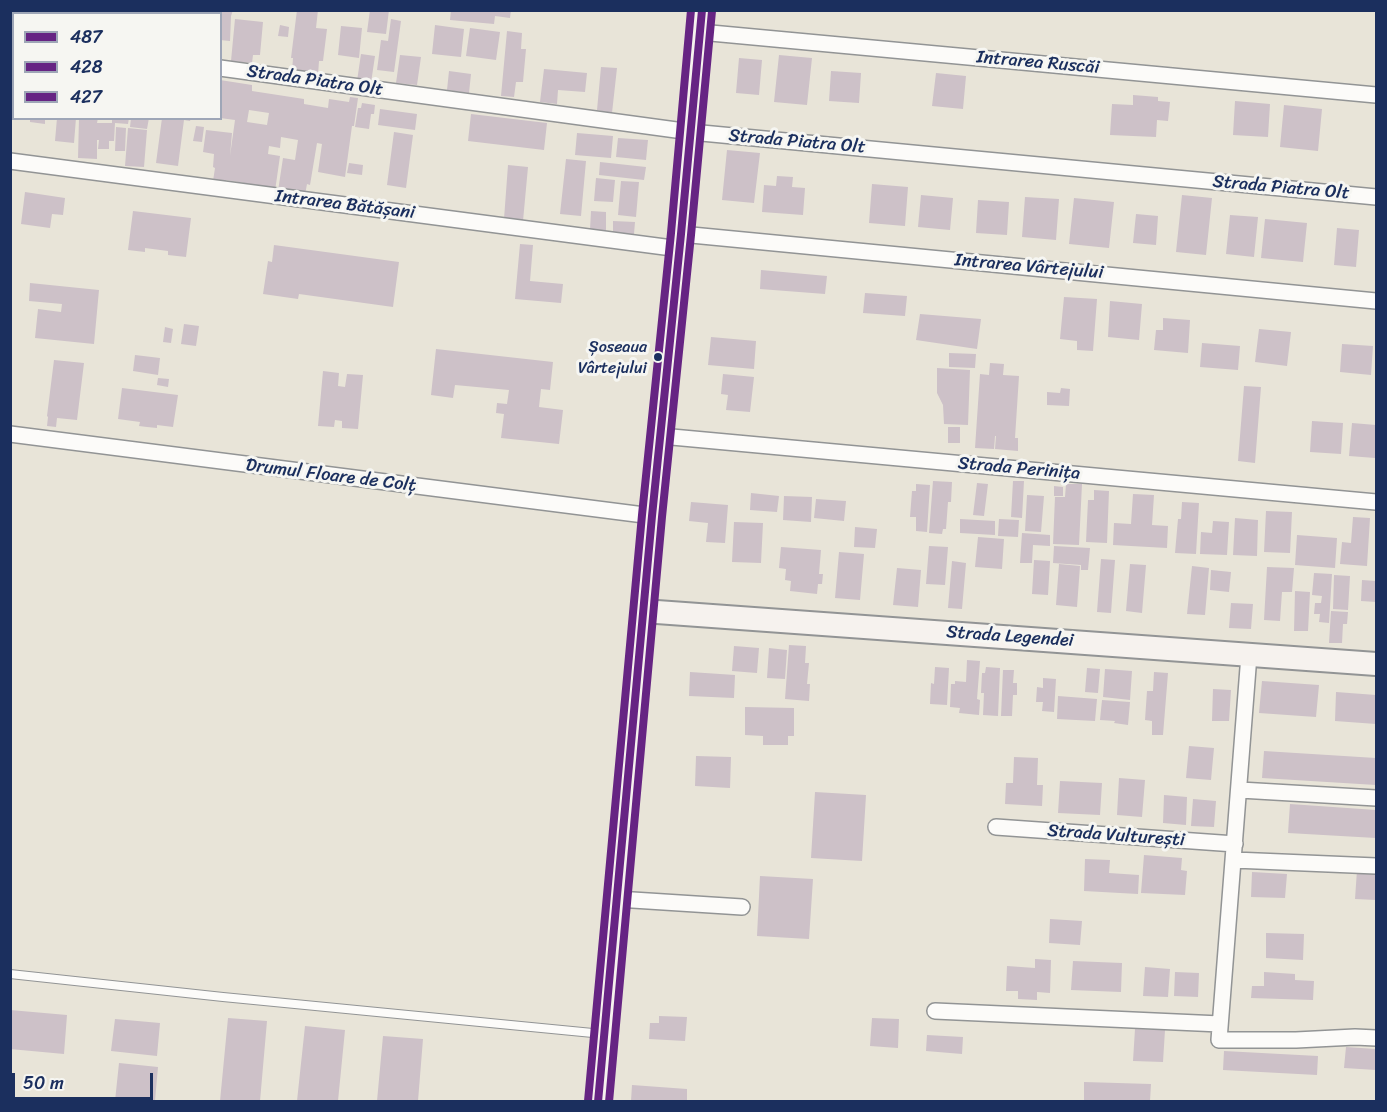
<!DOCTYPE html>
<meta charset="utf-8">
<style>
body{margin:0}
#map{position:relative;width:1387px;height:1112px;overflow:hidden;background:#e8e4d8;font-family:Sriracha,sans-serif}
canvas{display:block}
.frame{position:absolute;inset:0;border:12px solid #1b2f5e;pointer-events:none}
.legend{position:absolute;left:12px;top:12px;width:210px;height:108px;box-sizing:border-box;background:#f6f6f2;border:2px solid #9ea6b7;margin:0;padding:8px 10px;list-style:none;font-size:18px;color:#1b2f5e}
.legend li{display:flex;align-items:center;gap:12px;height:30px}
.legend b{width:30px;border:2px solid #9ea6b7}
.scale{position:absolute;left:12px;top:1073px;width:141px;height:27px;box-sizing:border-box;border:3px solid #1b2f5e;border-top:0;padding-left:8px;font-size:18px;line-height:21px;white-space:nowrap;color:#1b2f5e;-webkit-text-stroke:4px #f6f6f2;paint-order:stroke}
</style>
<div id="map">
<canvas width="1387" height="1112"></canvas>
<div class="frame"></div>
<ul class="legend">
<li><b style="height:8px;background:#662483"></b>487</li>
<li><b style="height:8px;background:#662483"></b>428</li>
<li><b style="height:8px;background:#662483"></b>427</li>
</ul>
<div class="scale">50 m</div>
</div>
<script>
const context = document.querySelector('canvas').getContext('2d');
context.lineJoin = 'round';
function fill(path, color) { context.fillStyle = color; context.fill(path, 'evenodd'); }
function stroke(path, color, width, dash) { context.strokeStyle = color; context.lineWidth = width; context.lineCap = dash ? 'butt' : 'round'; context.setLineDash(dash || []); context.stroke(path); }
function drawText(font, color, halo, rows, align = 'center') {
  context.font = font + ' Sriracha,sans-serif'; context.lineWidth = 6; context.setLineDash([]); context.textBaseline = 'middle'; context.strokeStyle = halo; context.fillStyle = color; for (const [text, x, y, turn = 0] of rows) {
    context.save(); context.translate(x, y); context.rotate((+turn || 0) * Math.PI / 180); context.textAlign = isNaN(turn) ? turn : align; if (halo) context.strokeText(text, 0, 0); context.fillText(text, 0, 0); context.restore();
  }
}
const building = new Path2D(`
 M11,10H37V14H14V17L10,16Z
 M155,10H174L173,14H154Z
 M179,10H233L231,16L230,41L220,40V14H208L202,12V14H178Z
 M297,10H318L316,28L327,29L323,61H319L318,75L292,72L293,58H291Z
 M370,10H389L386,34L367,32Z
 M451,10H511L510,18L495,16L494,24L450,20Z
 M235,19L263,22L260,55H253L252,63L231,61Z
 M391,19L401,21L394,72L377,70L381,40L388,41Z
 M280,25L289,27L288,37L278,36Z
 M435,25L464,29L461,57L432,54Z
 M341,26L362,28L359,58L338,55Z
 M470,28L500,32L496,60L466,56Z
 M507,31L522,33L521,49H526L523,82H516L514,97L501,96Z
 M361,54L375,56L371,83L357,81Z
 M400,55L421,57L417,85L396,83Z
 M779,55L812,58L807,105L774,102Z
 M739,58L762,60L759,95L736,93Z
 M10,61H14V116H10Z
 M601,67L617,68L612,113L597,110Z
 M544,69L587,73L585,92L558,90L557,104L540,102Z
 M449,71L471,74L469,93L447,90Z
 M831,71L861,73L859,103L829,101Z
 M936,73L966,76L963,109L932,106Z
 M220,80L252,85V91L304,99V104L328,108L329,99L349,102L350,97L358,98L354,126H352L345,177L318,172L322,144L317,143L310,185L307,184L305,195L278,191L283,158L295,160L298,140L281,137L280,148L269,146L268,154L280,156L275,191L262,189L263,186L226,180L225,183L213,181L215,168L213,167L214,154L203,152L206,130L232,133L230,156L235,120L220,118ZM249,110L269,113L267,125L247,122Z
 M1133,95L1158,97V101L1170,102L1168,121L1157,120L1156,137L1110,135L1112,104L1133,105Z
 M1235,101L1270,104L1268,137L1233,135Z
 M362,103L375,105L374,114H371L369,129L355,127L358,108H361Z
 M1284,105L1322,109L1318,151L1280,147Z
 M380,109L417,114L415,130L378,125Z
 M471,114L547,123L544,150L468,141Z
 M30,118H45V124L30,122Z
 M57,118H76L74,143L55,141Z
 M79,118H98L97,123H112V118H129L128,124L115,123L114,141H109V149H98L99,140H97V159L78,158Z
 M131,118H149L147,129L130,127Z
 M162,118H191L190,121L184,120L178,166L156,163Z
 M196,126L204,127L202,142L193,141Z
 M116,127L126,128L125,151H115Z
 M128,128L147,130L144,167L125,166Z
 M394,132L413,135L406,188L387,185Z
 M577,133L613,136L611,158L575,155Z
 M618,138L648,140L646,160L616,157Z
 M727,150L760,153L754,203L722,200Z
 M566,159L586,161L581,216L560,214Z
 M600,162L646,167L644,180L599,175Z
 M349,163L363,165L362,175L347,173Z
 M508,165L528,167L523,221L504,219Z
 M777,176L793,177L792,187L805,188L803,215L762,212L764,185L776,186Z
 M596,178L615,180L613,202L594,201Z
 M621,181L639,182L636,217L618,215Z
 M872,184L908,187L905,226L869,223Z
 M25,192L65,198L63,215L52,214L50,228L21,224Z
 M921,195L953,198L950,230L918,227Z
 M1182,195L1212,198L1206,255L1176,252Z
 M1025,197L1059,199L1056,240L1022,237Z
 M1074,198L1114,202L1109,248L1069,244Z
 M978,200L1009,202L1007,235L976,233Z
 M133,211L191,218L186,257L168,255V251L145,248V252L128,250Z
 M591,211L606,212V231L590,230Z
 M1136,214L1158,216L1156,245L1133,243Z
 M1230,215L1258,217L1254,257L1226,254Z
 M1265,219L1307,223L1303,262L1261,258Z
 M613,221L635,222L634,234L613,233Z
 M1337,228L1359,230L1356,267L1334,265Z
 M520,244L533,245L530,281L563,284L561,303L515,299Z
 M274,245L399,262L393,307L299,294L298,299L263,294L268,261L272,262Z
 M761,270L827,276L825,294L760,289Z
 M30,283L99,290L94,344L35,338L38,309L61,312L62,304L29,301Z
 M865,293L907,296L905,316L863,313Z
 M1064,297L1097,299L1093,351L1077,350V341L1060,339Z
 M1110,301L1142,304L1139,340L1108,337Z
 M920,314L981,319L977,349L916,340Z
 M1163,318L1190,320L1188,353L1154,350L1156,330H1163Z
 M184,324L199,326L196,346L181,344Z
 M165,327L173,329L171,343L163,342Z
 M1259,329L1291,332L1287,366L1255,362Z
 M711,337L756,341L754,369L708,365Z
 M1202,343L1240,346L1238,370L1200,367Z
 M1342,344L1373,346L1371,375L1340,372Z
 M436,349L553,362L550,390L541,389L539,407L563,410L559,444L501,438L504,414L496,413L497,403L507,404L509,390L455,385L453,398L431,395Z
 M949,353L976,354L975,368L949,367Z
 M135,355L160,358L158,375L133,371Z
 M54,360L84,363L77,420L57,418L56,427L47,426L48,417L47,416Z
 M990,363L1004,364L1003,375L1019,376L1015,438H1018V451L995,449L996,436H995L994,449L975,448L980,374L989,375Z
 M937,368L970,370L968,425L944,424L943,405L937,393Z
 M323,371L339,373L338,386L345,387L347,374L363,375L358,429L342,428V421L335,420L334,427L318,426Z
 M723,374L754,377L750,412L726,410L728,395L721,394Z
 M158,378L169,379L168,387L157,385Z
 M1244,386L1261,387L1255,463L1238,461Z
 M122,388L178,395L173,427L157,425V428L147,427L139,426L140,422L118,419Z
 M1061,388L1070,389L1069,406L1047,405V392L1060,393Z
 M1312,421L1343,423L1341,454L1310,452Z
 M1352,423L1376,425L1375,458L1349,456Z
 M948,427H960V443H948Z
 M933,481L952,482L951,502H948L946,529H943L942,534L929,533Z
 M1013,481H1024L1022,518L1011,517Z
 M977,483L988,484L984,516L973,515Z
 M916,484L930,485L927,532L916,531V517H910L912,491H916Z
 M1066,484H1082L1079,545L1053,544L1055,497H1065Z
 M1054,486L1063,487V496H1054Z
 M1094,490L1109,491L1107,543L1086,542L1088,500H1094Z
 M751,493L779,496L777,512L750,510Z
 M1133,494L1154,495L1152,525L1168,526L1167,548L1113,545L1114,523L1131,524Z
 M1027,495L1044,496L1041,532L1025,531Z
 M784,496L812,497L811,522L783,520Z
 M816,499L846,501L844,521L814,518Z
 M691,502L728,505L725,543L706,542L708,523L689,521Z
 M1182,502L1199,503L1196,554L1175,553L1178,519H1181Z
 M1266,511L1292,512L1290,553L1264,552Z
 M1353,517L1370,518L1367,566L1340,564L1342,542L1351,543Z
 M1235,518L1258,520L1257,556L1233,555Z
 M960,519L995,521V535L960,533Z
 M999,519L1019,520L1018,537L998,536Z
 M1213,521L1229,522L1227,555L1200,554L1201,532L1212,533Z
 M734,522L763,523L761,563L732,562Z
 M855,527L877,529L875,548L854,547Z
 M1022,533L1050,535V546L1033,545L1032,563H1020Z
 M1297,535L1337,538L1335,568L1295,565Z
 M978,537L1004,539L1002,569L975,567Z
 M929,546L948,547L945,585L926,584Z
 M1054,546L1090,548L1088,570H1081V565L1053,563Z
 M781,547L821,550L819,574H823L822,584H818L817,594L790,591L791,581L785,580L786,569L779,568Z
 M839,552L864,554L860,600L835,598Z
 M1101,559L1115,560L1111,613L1097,612Z
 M1034,560L1050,561L1048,595L1032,594Z
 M952,561L966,563L962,609L948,608Z
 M1059,564L1080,566L1077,607L1056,605Z
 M1130,564L1146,565L1142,613L1126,611Z
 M1192,566L1209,568L1205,615L1187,614Z
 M1267,567L1294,568L1292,592H1282L1280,621L1264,620Z
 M897,568L921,570L918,607L893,605Z
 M1211,570L1231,572L1229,592L1210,590Z
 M1314,573L1332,574L1329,623L1319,622L1320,614H1314L1315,603H1321L1322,596L1312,595Z
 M1334,575L1350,576L1348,610L1333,609Z
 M1362,580L1376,581V602L1361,601Z
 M1295,591L1310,592L1308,631H1294Z
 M1231,603L1253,604L1251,629L1229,628Z
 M1331,611L1348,612L1347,624H1343L1342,643H1329Z
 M789,645L806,646L805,663H809L807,684H810L809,701L785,699Z
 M734,646L759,648L757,673L732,671Z
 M769,648L787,650L785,679L767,678Z
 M967,660L980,661L977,699L980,700L979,715L959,713L960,708L950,707L951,684H955V681L966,682Z
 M935,667L949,668L947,705L930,704L931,683L934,684Z
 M986,667L1000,668L998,716L983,715L984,693H981L982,673H985Z
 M1087,668L1100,669L1098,693L1085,692Z
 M1105,669L1132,671L1130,700L1103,697Z
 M1003,670H1014L1013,683H1017V695H1013L1012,716H1001Z
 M690,672L735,675L734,698L689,696Z
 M1154,672L1168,673L1163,735H1152V721L1145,720L1147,691H1153Z
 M1043,678L1056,679L1054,712L1042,711L1043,702H1036L1037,687L1043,688Z
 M1262,681L1319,685L1316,717L1259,713Z
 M1213,689L1231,690L1229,721H1212Z
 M1336,692L1376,695V724L1335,721Z
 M1058,696L1097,699L1095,721L1057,719Z
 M1102,700L1130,702L1128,725L1114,723L1115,721L1100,720Z
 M745,707L794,708V736H788V745H763V736L745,735Z
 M1189,746L1214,748L1211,780L1186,778Z
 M1264,751L1376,758V785L1262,778Z
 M696,756L731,757L730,788L695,786Z
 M1014,757L1038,758L1037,785H1043L1042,806L1005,804L1006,783H1013Z
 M1119,778L1145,780L1142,817L1117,815Z
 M1060,781L1102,783L1100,815L1058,813Z
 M815,792L866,795L862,861L811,858Z
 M1164,795L1187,797L1186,825L1163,823Z
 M1193,799L1216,801L1214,827L1191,826Z
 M1290,804L1376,810V838L1288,833Z
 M1144,855L1182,858L1181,870L1187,871L1185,895L1141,893Z
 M1085,859L1110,860L1109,873L1139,875L1138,894L1084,891Z
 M1357,870L1376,871V900L1355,899Z
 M1252,872L1287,874L1285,898L1251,897Z
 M760,876L813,879L809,939L757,936Z
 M1050,919L1082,921L1080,945L1049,943Z
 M1266,933L1304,934L1303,960L1266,958Z
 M1035,959L1051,960L1050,993L1037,992V1000L1018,999V991H1006L1007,966L1035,968Z
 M1073,961L1122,963L1121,992L1071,990Z
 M1145,967L1170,969L1168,997L1143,996Z
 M1175,972L1199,973L1198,997L1174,996Z
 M1264,972L1295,974V980L1314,981L1313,1000L1251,998L1252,986H1264Z
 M10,1010L67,1015L64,1054L10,1049Z
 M659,1016L687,1017L685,1041L649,1039L650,1023H659Z
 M228,1018L267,1021L260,1101H220Z
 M872,1018L899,1019L898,1048L870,1046Z
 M115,1019L160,1023L157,1056L111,1051Z
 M305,1026L345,1030L338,1101H297Z
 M1135,1029L1165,1030L1163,1062L1133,1061Z
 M927,1035L963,1037L962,1054L926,1051Z
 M383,1036L423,1039L418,1101H377Z
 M1346,1047L1376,1049V1070L1344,1068Z
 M1224,1051L1318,1056L1317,1075L1223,1070Z
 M119,1063L158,1067L155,1101H115Z
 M1084,1082L1151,1084L1150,1101H1084Z
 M632,1085L687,1089V1101H631Z`);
const lane = new Path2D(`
 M10,974L223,997L603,1034`);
const street = new Path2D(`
 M700,32L1376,95
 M10,39L14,40
 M220,68L691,132L1376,197
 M10,161L680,249
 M681,234L1376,301
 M10,434L652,516
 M661,436L1376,502
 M1249,655L1219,1040H1296L1355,1037L1376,1038
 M1240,790L1376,798
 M996,827L1235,844
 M1234,860L1376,866
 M617,899L742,907
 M935,1011L1220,1024`);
const secondary = new Path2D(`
 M643,611L1376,664
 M598,1102L652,516L681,234L702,10`);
const bus1 = new Path2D(`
 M598,1102L652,516L681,234L702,10`);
const bus2 = new Path2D(`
 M609,1102L662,517L691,235L712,11`);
const bus3 = new Path2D(`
 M588,1101L642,515L671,233L691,10`);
const markers = [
 [658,357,5,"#1b2f5e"]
];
const busNames = [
 ["Șoseaua",647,348],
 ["Vârtejului",647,369]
];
const streetNames = [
 ["Intrarea Ruscăi",1038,63,5],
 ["Strada Piatra Olt",315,81,8],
 ["Strada Piatra Olt",797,142,5],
 ["Strada Piatra Olt",1281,188,5],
 ["Intrarea Bătășani",345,205,7],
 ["Intrarea Vârtejului",1029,267,5],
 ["Strada Perinița",1019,469,5],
 ["Drumul Floare de Colț",331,476,7],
 ["Strada Legendei",1010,637,4],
 ["Strada Vulturești",1116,836,4]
];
fill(building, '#cdc1c8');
stroke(lane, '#929495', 10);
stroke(street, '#929495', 18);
stroke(secondary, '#929495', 26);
stroke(lane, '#fcfbf9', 8);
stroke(street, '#fcfbf9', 15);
stroke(secondary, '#f6f2ee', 22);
stroke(bus1, '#662483', 8);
stroke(bus2, '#662483', 8);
stroke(bus3, '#662483', 8);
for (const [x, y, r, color] of markers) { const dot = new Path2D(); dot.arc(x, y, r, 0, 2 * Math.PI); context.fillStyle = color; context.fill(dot); stroke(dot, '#f6f6f2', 2); }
drawText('16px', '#1b2f5e', '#f6f6f2', busNames, 'right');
drawText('18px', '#1b2f5e', '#f6f6f2', streetNames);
</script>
